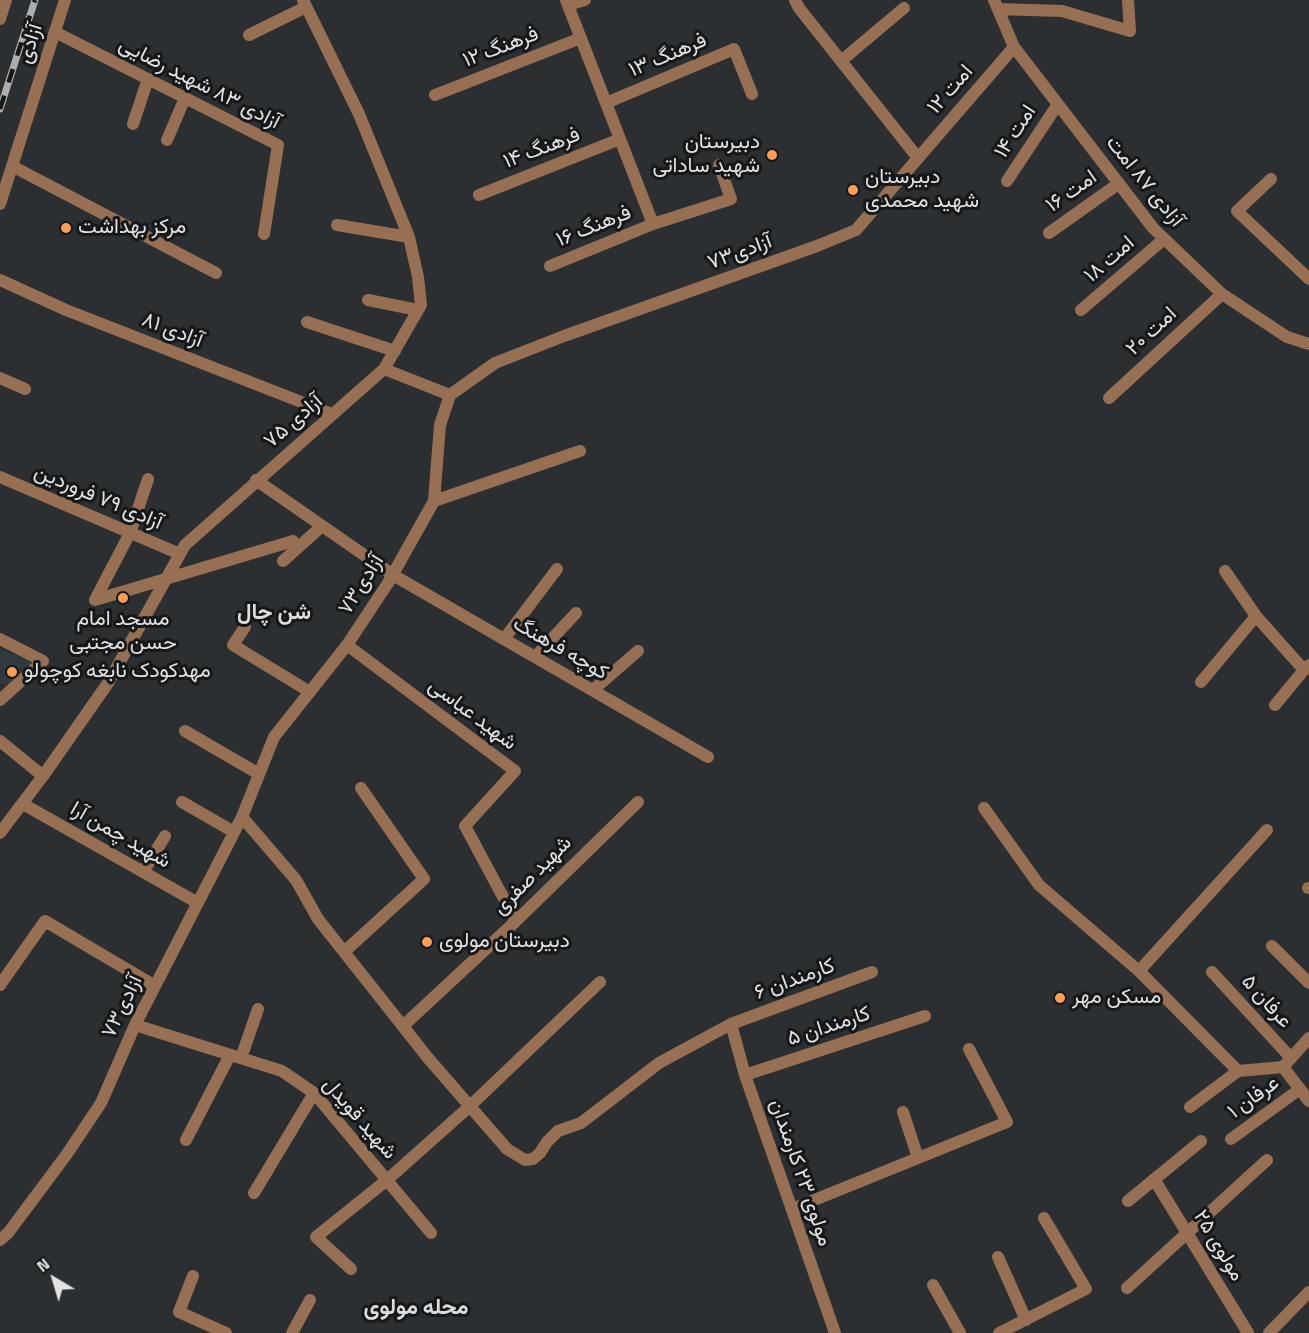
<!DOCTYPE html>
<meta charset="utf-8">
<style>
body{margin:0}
#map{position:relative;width:1309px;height:1333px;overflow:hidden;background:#2c2f31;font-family:"Titillium Web",sans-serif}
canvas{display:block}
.north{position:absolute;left:24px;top:1249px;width:60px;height:60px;-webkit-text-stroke:4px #151718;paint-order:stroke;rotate:322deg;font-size:16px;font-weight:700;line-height:24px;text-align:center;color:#e0e2e3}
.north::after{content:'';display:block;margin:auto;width:21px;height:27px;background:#e0e2e3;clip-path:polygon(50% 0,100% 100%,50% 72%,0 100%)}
</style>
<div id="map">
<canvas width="1309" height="1333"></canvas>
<div class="north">N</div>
</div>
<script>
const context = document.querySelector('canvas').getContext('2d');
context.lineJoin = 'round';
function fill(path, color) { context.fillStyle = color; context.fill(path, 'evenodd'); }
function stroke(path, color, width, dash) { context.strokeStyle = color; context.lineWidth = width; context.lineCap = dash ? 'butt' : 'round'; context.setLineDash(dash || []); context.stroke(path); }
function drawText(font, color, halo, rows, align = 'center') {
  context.font = font + ' "Titillium Web",Vazirmatn,sans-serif'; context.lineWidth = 6; context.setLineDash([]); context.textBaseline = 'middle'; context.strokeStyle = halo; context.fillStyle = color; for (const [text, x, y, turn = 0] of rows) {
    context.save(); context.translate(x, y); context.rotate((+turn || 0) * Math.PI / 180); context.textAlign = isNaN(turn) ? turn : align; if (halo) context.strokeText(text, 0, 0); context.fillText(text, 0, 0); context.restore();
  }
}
const built = new Path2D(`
 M0,649L36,662L8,686L0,683Z`);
const minor = new Path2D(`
 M566,0L653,224
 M795,0L799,8L918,158
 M994,0L1014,47L1153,228L1222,294L1287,337L1309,344
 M568,5L585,0
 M998,9L1062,11L1130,31L1128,0
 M0,19L6,0
 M55,32L278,145L264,234
 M249,35L306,7
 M841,61L904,8
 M435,95L581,38
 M606,103L734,49L752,94
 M133,124L148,79
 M167,140L185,98
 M12,166L216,273
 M1271,179L1237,211L1309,279
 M1007,181L1058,104
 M479,195L620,139
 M337,225L409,237
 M1049,233L1118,184
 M550,266L653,224L731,199L719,165
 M0,280L66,310L332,414
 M368,300L418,310
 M1081,310L1164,239
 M307,322L395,351
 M384,369L450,395
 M0,378L25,389
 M1109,398L1222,294
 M0,477L180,554
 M148,479L130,533L95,600L293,541
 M256,480L393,575L708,757
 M434,501L580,451
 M283,561L322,526
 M1225,571L1256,616
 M245,627L233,645L310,692
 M0,639L43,661L0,700
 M504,639L557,569
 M347,645L515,771L465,826L516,921
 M535,657L576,613
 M1201,682L1256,616L1304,670L1309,665
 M593,690L638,651
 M1275,705L1304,670
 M185,731L259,774
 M0,741L43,776
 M182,802L234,832
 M23,804L198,903
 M984,808L1039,885L1139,971L1238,1071
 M242,817L296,880L318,919L428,1058L507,1149L525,1160L533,1159L540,1153L547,1142L558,1131L581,1123L659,1063L731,1024L872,972
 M0,833L43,776L108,683L185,545L384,369L421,305L418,277L409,237L359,114L303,0
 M143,872L165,836
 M1308,888H1309
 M1272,946L1309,983
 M344,952L424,879L361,788
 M1139,971L1267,830
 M1212,972L1291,1058
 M0,985L45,921L155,986
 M731,1024L745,1075L835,1333
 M135,1025L282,1071L314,1093L431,1233
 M403,1026L516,921L638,802
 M241,1058L258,1009
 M745,1075L925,1016
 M1190,1107L1238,1071L1283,1067
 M903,1112L918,1158
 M1231,1139L1300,1089
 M186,1140L230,1055
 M1154,1179L1248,1333
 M254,1193L314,1093
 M1128,1201L1201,1141
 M792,1209L1007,1122L969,1049
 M0,1240L8,1233L67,1154L101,1103L135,1025L242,817L274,737L347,645L388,583L434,501L440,425L450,395L495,363L564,336L817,246L856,230L1014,47
 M998,1257L1026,1320
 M351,1269L316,1237L387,1180L470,1106L600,982
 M193,1276L179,1312L226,1333
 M933,1285L960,1333
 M1127,1288L1267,1160
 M292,1333L310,1300
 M999,1333L1086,1289L1044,1218`);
const tertiary = new Path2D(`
 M0,204L65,0
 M1309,1038L1283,1067L1309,1101
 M1269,1333L1309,1292`);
const rail = new Path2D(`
 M0,109L35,0`);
const markers = [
 [772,155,6,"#fc9d54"],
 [853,190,6,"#fc9d54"],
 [66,228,6,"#fc9d54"],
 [123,598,6,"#fc9d54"],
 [12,672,6,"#fc9d54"],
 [427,942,6,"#fc9d54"],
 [1060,998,6,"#fc9d54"]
];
const streetNames = [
 ["آزادی",31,44,-72],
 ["فرهنگ ۱۲",501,48,-21],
 ["فرهنگ ۱۳",668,56,-23],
 ["آزادی ۸۳ شهید رضایی",199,84,27],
 ["امت ۱۲",951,90,-49],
 ["امت ۱۴",1016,132,-57],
 ["فرهنگ ۱۴",542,149,-21],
 ["آزادی ۸۷ امت",1144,182,51],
 ["امت ۱۶",1072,192,-35],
 ["فرهنگ ۱۶",594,227,-22],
 ["آزادی۷۳",740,253,-20],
 ["امت ۱۸",1110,260,-41],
 ["آزادی ۸۱",172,331,21],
 ["امت ۲۰",1152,332,-43],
 ["آزادی ۷۵",294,422,-41],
 ["آزادی ۷۹ فروردین",98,498,23],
 ["آزادی۷۳",362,585,-58],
 ["کوچه فرهنگ",560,649,30],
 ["شهید عباسی",472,715,37],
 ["شهید چمن آرا",120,836,30],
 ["شهید صفری",533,876,-45],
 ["کارمندان ۶",795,980,-20],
 ["عرفان ۵",1266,1002,48],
 ["آزادی۷۳",123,1007,-64],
 ["کارمندان ۵",829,1027,-18],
 ["عرفان ۱",1254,1098,-36],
 ["شهید قویدل",359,1119,49],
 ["مولوی ۲۳ کارمندان",800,1173,71],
 ["مولوی ۲۵",1218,1246,59]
];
const poiNames = [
 ["دبیرستان",760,143,"right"],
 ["شهید ساداتی",760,167,"right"],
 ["دبیرستان",865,178],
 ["شهید محمدی",865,202],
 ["مرکز بهداشت",78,228],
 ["مسجد امام",123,620,"center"],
 ["حسن مجتبی",123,644,"center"],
 ["مهدکودک نابغه کوچولو",24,672],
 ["دبیرستان مولوی",439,942],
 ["مسکن مهر",1072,998]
];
const neighbourhoodNames = [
 ["شن چال",274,614],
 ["محله مولوی",416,1309]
];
fill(built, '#30393e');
stroke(minor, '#977054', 12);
stroke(tertiary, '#977054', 12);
stroke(rail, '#abadaf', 7);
stroke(rail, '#151718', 4.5, [14]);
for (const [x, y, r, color] of markers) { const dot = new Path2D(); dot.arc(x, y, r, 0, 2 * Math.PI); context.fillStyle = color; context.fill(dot); stroke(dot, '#151718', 2); }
drawText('21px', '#e0e2e3', '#151718', streetNames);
drawText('21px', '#e0e2e3', '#151718', poiNames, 'left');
drawText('bold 22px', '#dadde0', '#151718', neighbourhoodNames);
</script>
